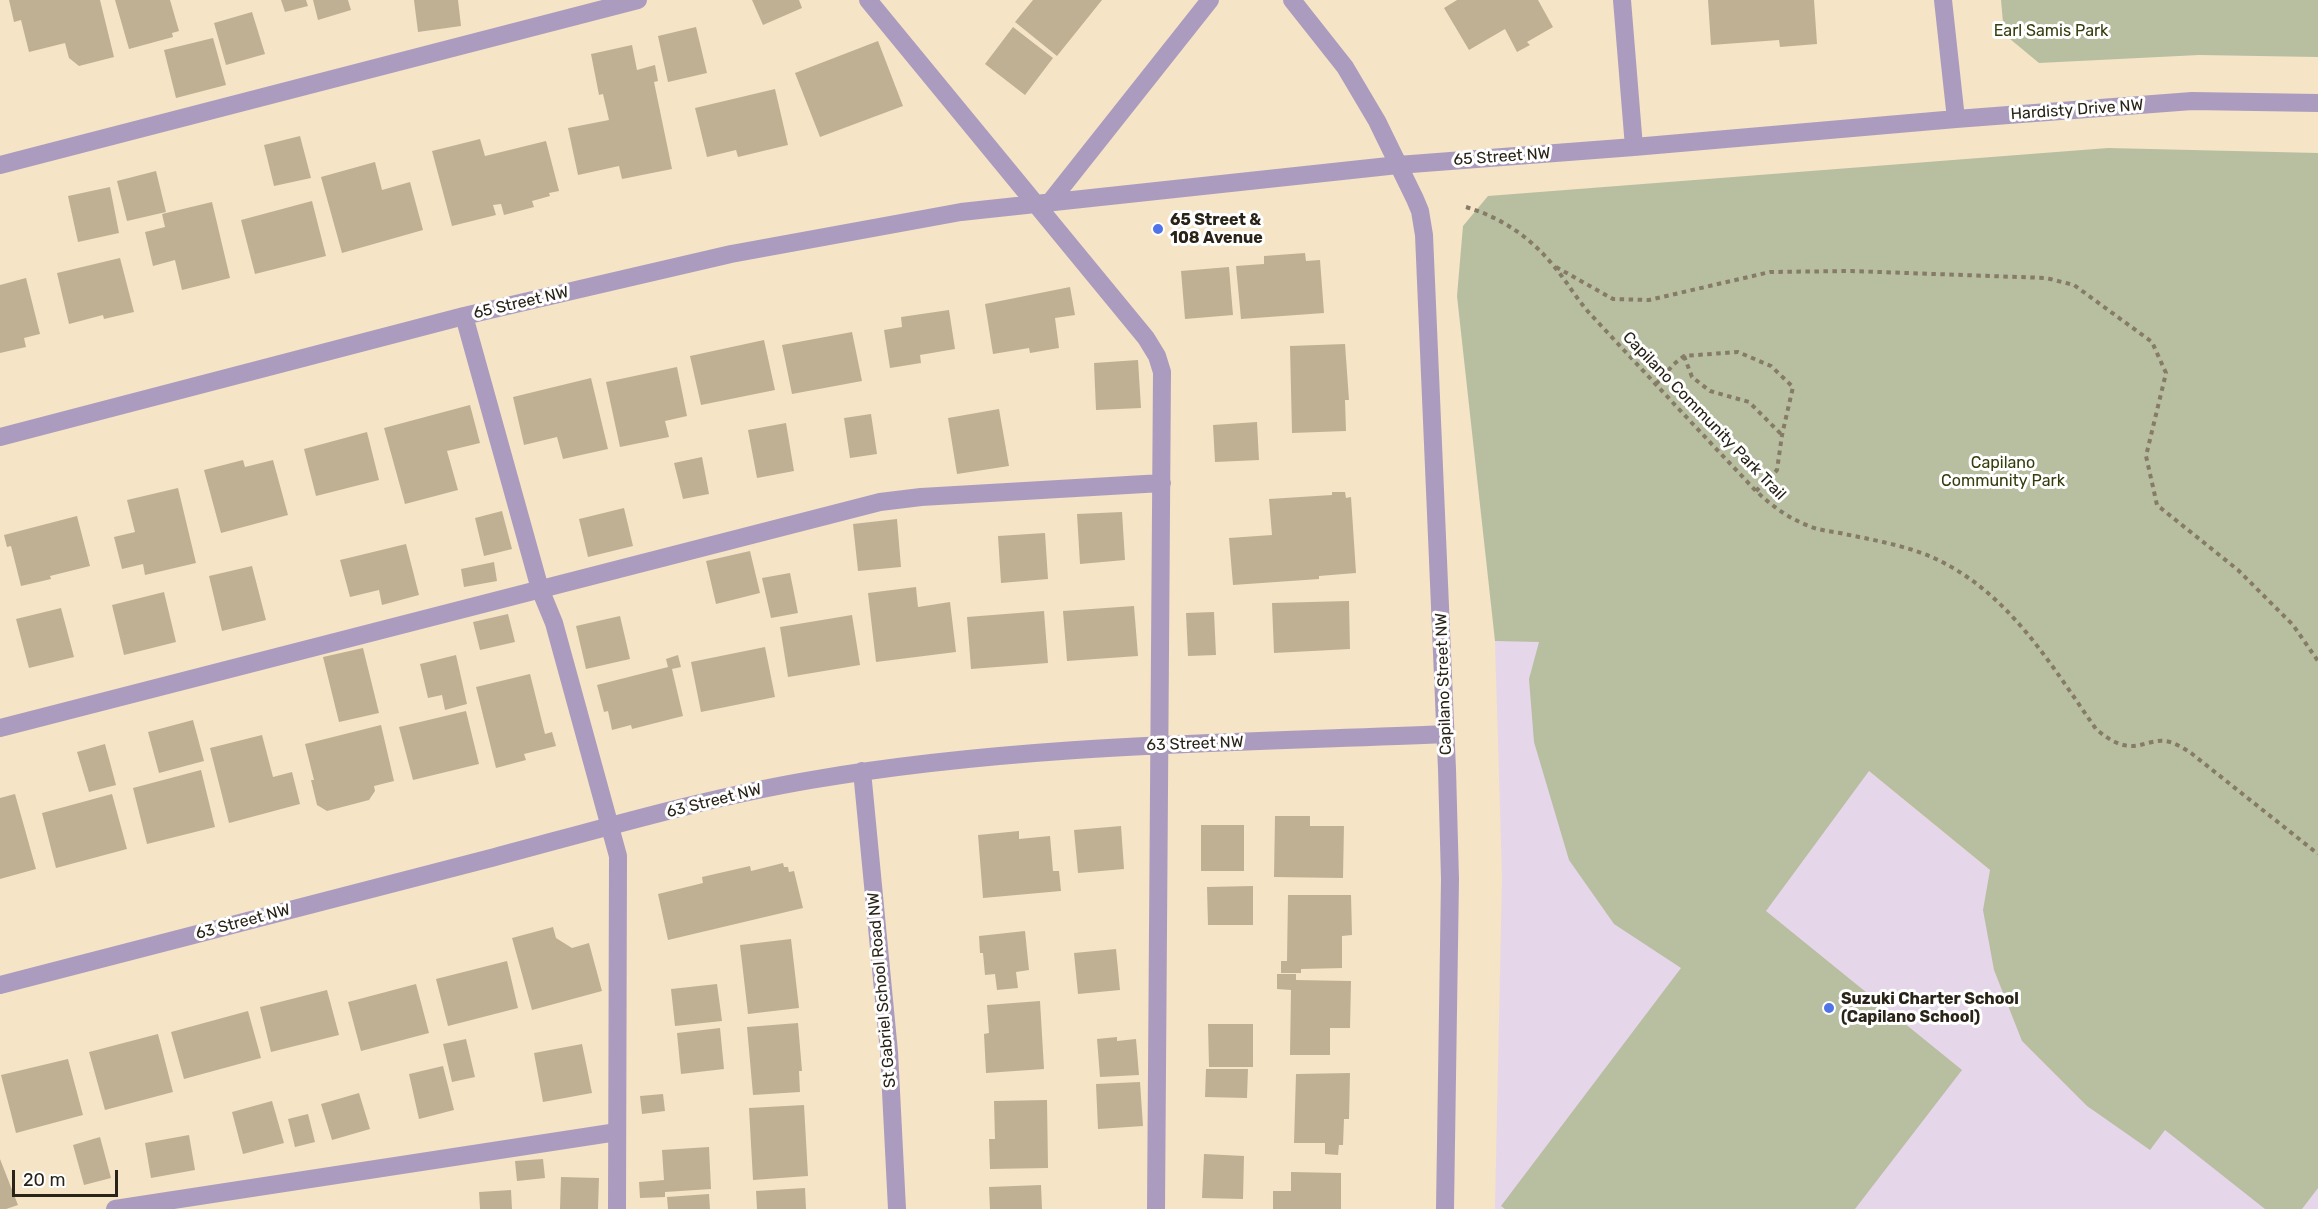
<!DOCTYPE html>
<style>
body{margin:0}
#map{position:relative;width:2318px;height:1209px;overflow:hidden;background:#f5e4c6;font-family:Rubik,sans-serif}
canvas{display:block}
.scale{position:absolute;left:12px;top:1170px;width:106px;height:27px;box-sizing:border-box;border:3px solid #292318;border-top:0;padding-left:8px;font-size:18px;line-height:21px;white-space:nowrap;color:#292318;-webkit-text-stroke:4px #fff;paint-order:stroke}
</style>
<div id="map">
<canvas width="2318" height="1209"></canvas>
<div class="scale">20 m</div>
</div>
<script>
const context = document.querySelector('canvas').getContext('2d');
context.lineJoin = 'round';
function fill(path, color) { context.fillStyle = color; context.fill(path, 'evenodd'); }
function stroke(path, color, width, dash) { context.strokeStyle = color; context.lineWidth = width; context.lineCap = dash ? 'butt' : 'round'; context.setLineDash(dash || []); context.stroke(path); }
function drawText(font, color, halo, rows, align = 'center') {
  context.font = font + ' Rubik,sans-serif'; context.lineWidth = 6; context.setLineDash([]); context.textBaseline = 'middle'; context.strokeStyle = halo; context.fillStyle = color; for (const [text, x, y, turn = 0] of rows) {
    context.save(); context.translate(x, y); context.rotate((+turn || 0) * Math.PI / 180); context.textAlign = isNaN(turn) ? turn : align; if (halo) context.strokeText(text, 0, 0); context.fillText(text, 0, 0); context.restore();
  }
}
const education = new Path2D(`
 M1709,640L2318,1139V1209H1495L1502,877L1495,641Z`);
const green = new Path2D(`
 M2001,0H2318V57L2199,55L2039,63L2004,34Z
 M2108,148L2318,153V1188L2302,1209H2265L2165,1130L2150,1150L2087,1106L2022,1041L1994,970L1983,910L1990,870L1869,771L1766,911L1962,1070L1855,1209H1505L1501,1206L1681,968L1614,924L1569,860L1534,742L1529,679L1539,642L1495,641L1457,296L1463,226L1488,196Z`);
const building = new Path2D(`
 M9,0H100L114,57L79,66L69,58L65,43L29,52L21,20L14,22Z
 M115,0H170L179,31L172,33L173,37L129,49Z
 M281,0H306L308,6L285,12Z
 M313,0H348L351,10L318,20Z
 M414,0H458L461,26L418,32Z
 M752,0H799L802,8L763,25Z
 M1033,0H1102L1057,56L1015,22Z
 M1457,0H1538L1553,27L1527,42L1530,45L1517,52L1505,29L1469,50L1444,8Z
 M1708,0H1814L1817,44L1780,47L1779,40L1711,45Z
 M252,12L265,54L226,65L214,23Z
 M696,27L707,73L668,82L658,36Z
 M1013,27L1053,58L1025,95L985,64Z
 M213,38L226,85L176,98L164,50Z
 M878,41L903,106L820,137L795,73Z
 M632,45L637,70L655,65L658,81L654,82L672,169L622,179L619,166L578,175L568,128L609,120L603,94L599,95L591,54Z
 M775,89L788,145L738,157L736,150L707,157L695,108Z
 M300,136L311,178L274,186L264,145Z
 M480,139L485,156L546,141L559,191L549,193L550,196L532,201L534,207L504,215L501,204L493,205L496,215L452,226L432,151Z
 M375,162L382,190L410,182L423,230L342,253L321,177Z
 M156,171L166,212L127,221L117,181Z
 M110,187L119,233L78,242L68,196Z
 M312,201L326,256L255,274L241,220Z
 M212,202L230,278L182,290L175,260L153,266L145,232L165,227L162,214Z
 M1305,253L1306,261L1320,260L1324,313L1241,319L1236,266L1264,264V256Z
 M120,258L134,312L104,319L103,315L69,324L57,273Z
 M1229,267L1233,315L1185,319L1181,271Z
 M26,278L40,334L24,338L26,347L0,353V285Z
 M1070,287L1075,315L1055,318L1059,348L1030,353L1029,348L993,354L985,304Z
 M949,310L955,349L920,355L921,363L890,368L884,330L902,327L901,317Z
 M852,332L862,381L792,394L782,345Z
 M764,340L775,390L701,405L690,356Z
 M1345,344L1349,400H1345L1346,431L1292,433L1290,346Z
 M1138,360L1141,408L1096,410L1094,363Z
 M677,367L687,416L665,421L669,437L620,447L606,382Z
 M591,378L608,449L563,459L557,437L524,445L513,397Z
 M470,405L480,443L447,451L458,490L405,504L384,428Z
 M999,409L1009,466L957,474L948,418Z
 M871,414L877,454L850,458L844,418Z
 M1257,422L1259,460L1215,462L1213,425Z
 M786,423L794,471L757,478L748,430Z
 M367,432L379,480L316,496L304,449Z
 M702,457L709,494L683,499L674,463Z
 M243,460L245,467L273,460L288,515L221,533L204,470Z
 M178,488L196,563L145,575L143,564L122,569L114,537L135,532L127,500Z
 M1332,492H1345L1346,498L1351,497L1356,573L1319,576V579L1233,585L1229,538L1272,535L1269,499L1332,495Z
 M624,508L633,546L588,557L579,519Z
 M502,511L512,549L484,556L475,518Z
 M1122,512L1125,560L1080,564L1077,514Z
 M77,516L90,566L50,576L51,579L21,586L11,546L7,547L4,535Z
 M897,519L901,567L858,571L853,524Z
 M1045,533L1048,579L1001,583L998,536Z
 M406,544L419,595L382,605L379,590L350,597L340,560Z
 M750,551L760,593L716,604L706,561Z
 M494,562L497,581L464,587L461,569Z
 M252,566L266,620L222,631L209,576Z
 M790,573L798,613L771,618L762,578Z
 M916,587L918,607L950,602L956,652L876,662L868,593Z
 M164,592L176,642L124,655L112,605Z
 M1349,601L1350,649L1274,653L1272,603Z
 M1134,606L1138,656L1067,661L1063,611Z
 M61,608L74,657L29,668L16,619Z
 M1044,611L1048,663L971,669L967,617Z
 M1214,612L1216,655L1188,656L1186,613Z
 M508,614L515,642L480,650L473,622Z
 M852,615L860,665L788,677L780,627Z
 M620,616L630,659L586,669L576,626Z
 M765,647L775,697L701,712L691,662Z
 M363,648L379,713L339,722L323,657Z
 M456,655L467,704L445,710L442,695L428,698L420,664Z
 M678,655L681,667L672,669L683,716L632,729L631,725L612,730L608,711L604,712L597,685L668,667L666,659Z
 M530,674L545,734L552,732L556,746L524,754L526,760L496,768L476,687Z
 M466,711L479,764L413,780L399,727Z
 M193,720L204,761L159,773L148,732Z
 M381,725L394,781L374,786L375,791L369,800L327,811L317,805L311,780H314L305,744Z
 M262,735L273,777L292,772L300,804L229,823L210,748Z
 M105,744L116,785L89,792L77,752Z
 M201,770L215,827L147,844L133,788Z
 M15,794L36,869L0,879V798Z
 M112,794L127,849L56,868L42,813Z
 M1275,816H1310V826H1344L1343,878L1274,877Z
 M1201,825H1244V871H1201Z
 M1121,826L1124,869L1078,873L1074,830Z
 M1019,831V839L1050,836L1053,871H1059L1061,891L983,898L978,835Z
 M783,863L784,867H788L789,872L794,871L803,908L668,940L658,894L703,883L702,877L750,866L751,871Z
 M1253,886V925H1208L1207,887Z
 M1288,895H1351L1352,935L1342,936V968L1301,969V973H1281V961H1287Z
 M553,927L556,938L572,948L589,943L602,991L532,1010L512,938Z
 M1025,931L1029,970L1016,972L1018,988L997,990L995,974L985,975L983,953H980L979,936Z
 M791,939L799,1008L748,1014L740,945Z
 M1116,949L1120,990L1078,994L1074,953Z
 M507,961L518,1008L448,1026L436,979Z
 M1277,974H1296V980L1351,981L1350,1028H1330V1055H1290L1291,990L1277,989Z
 M416,984L429,1033L361,1051L348,1002Z
 M717,984L722,1021L675,1026L671,989Z
 M327,990L339,1035L271,1052L260,1007Z
 M1040,1001L1044,1069L986,1073L984,1034L989,1033L987,1005Z
 M248,1011L261,1058L184,1079L171,1032Z
 M798,1023L802,1071H799L800,1092L753,1095L747,1027Z
 M1208,1024H1253V1067H1209Z
 M720,1028L724,1069L681,1074L677,1033Z
 M158,1034L173,1092L105,1110L89,1052Z
 M1117,1037V1041L1136,1039L1139,1075L1100,1077L1097,1039Z
 M466,1039L475,1077L452,1082L443,1044Z
 M582,1044L592,1093L543,1102L534,1053Z
 M68,1059L83,1115L16,1133L1,1075Z
 M443,1066L454,1110L419,1119L409,1074Z
 M1206,1069H1248L1247,1098L1205,1097Z
 M1350,1073L1349,1119H1344L1343,1145H1339L1338,1155L1325,1154V1143H1294L1296,1074Z
 M1140,1082L1143,1126L1098,1129L1096,1084Z
 M359,1093L370,1129L332,1140L321,1104Z
 M663,1094L665,1111L642,1114L640,1096Z
 M1047,1100L1048,1168L990,1169L989,1139H995L994,1101Z
 M272,1101L284,1143L243,1154L232,1112Z
 M804,1105L808,1176L753,1180L749,1108Z
 M308,1114L315,1142L295,1147L288,1119Z
 M189,1135L195,1170L151,1178L145,1143Z
 M100,1137L111,1178L84,1185L73,1145Z
 M709,1147L711,1189L665,1192V1197L640,1198L639,1182L664,1180L662,1150Z
 M1204,1154L1244,1156L1243,1199L1202,1198Z
 M0,1159L18,1205L6,1209H0Z
 M543,1159L545,1178L517,1181L515,1161Z
 M1291,1172L1341,1173V1209H1273V1191H1291Z
 M561,1177L599,1178L598,1209H560Z
 M1041,1185L1042,1209H990L989,1187Z
 M805,1188L806,1209H757L756,1191Z
 M511,1190L512,1209H480L479,1192Z
 M709,1194L710,1209H668L667,1197Z`);
const path = new Path2D(`
 M1466,207C1500,217 1530,237 1552,264C1567,281 1578,302 1594,318C1648,376 1702,434 1756,491C1772,506 1788,518 1809,526C1818,530 1829,531 1840,533C1872,540 1906,545 1936,559C2010,594 2051,665 2096,729C2109,740 2123,749 2140,745C2148,743 2157,740 2165,741C2174,742 2183,748 2191,753L2318,854
 M1556,267L1613,299L1649,300L1770,272L1851,271L2046,278L2074,285L2152,342L2166,373L2146,456L2157,505L2238,570L2293,625L2318,661
 M1684,356L1692,377L1710,391L1749,402L1781,434
 M1656,384L1674,364L1684,356L1738,352L1771,366L1793,387L1782,435L1777,470L1756,491`);
const minor = new Path2D(`
 M868,0L1146,338L1157,356L1162,372L1156,1209
 M1292,0L1345,67L1377,121L1415,199L1420,211L1424,235L1447,769L1450,879L1445,1209
 M1622,0L1634,147
 M1943,0L1956,119
 M0,165L638,0
 M1050,202L1210,0
 M464,316L540,589L554,623L618,856L617,1209
 M0,437L464,316L731,254L961,212L1398,165L1634,147L1956,119L2192,101L2318,103
 M0,728L880,502L921,497L1162,483
 M862,771L889,1052L897,1209
 M0,985C165,942 330,899 495,857C600,829 705,798 811,780C1021,744 1234,743 1446,734
 M115,1209L617,1132`);
const markers = [
 [1158,229,6,"#5074e8"],
 [1829,1008,6,"#5074e8"]
];
const parkNames = [
 ["Earl Samis Park",2051,31],
 ["Capilano",2003,463],
 ["Community Park",2003,481]
];
const streetNames = [
 ["Hardisty Drive NW",2077,110,-4],
 ["65 Street NW",1502,157,-4],
 ["65 Street NW",521,303,-13],
 ["Capilano Community Park Trail",1704,416,46],
 ["Capilano Street NW",1444,684,-92],
 ["63 Street NW",1195,744,-2],
 ["63 Street NW",714,801,-14],
 ["63 Street NW",243,922,-15],
 ["St Gabriel School Road NW",882,990,-95]
];
const poiNames = [
 ["65 Street &",1170,220],
 ["108 Avenue",1170,238],
 ["Suzuki Charter School",1841,999],
 ["(Capilano School)",1841,1017]
];
fill(education, '#e5d6e9');
fill(green, '#b7bfa0');
fill(building, '#c0b093');
stroke(path, '#867b67', 4, [4.5, 4.5]);
stroke(minor, '#ab9cbf', 18);
for (const [x, y, r, color] of markers) { const dot = new Path2D(); dot.arc(x, y, r, 0, 2 * Math.PI); context.fillStyle = color; context.fill(dot); stroke(dot, '#fff', 2); }
drawText('16px', '#343d0c', '#fff', parkNames);
drawText('16px', '#292318', '#fff', streetNames);
drawText('bold 16px', '#292318', '#fff', poiNames, 'left');
</script>
